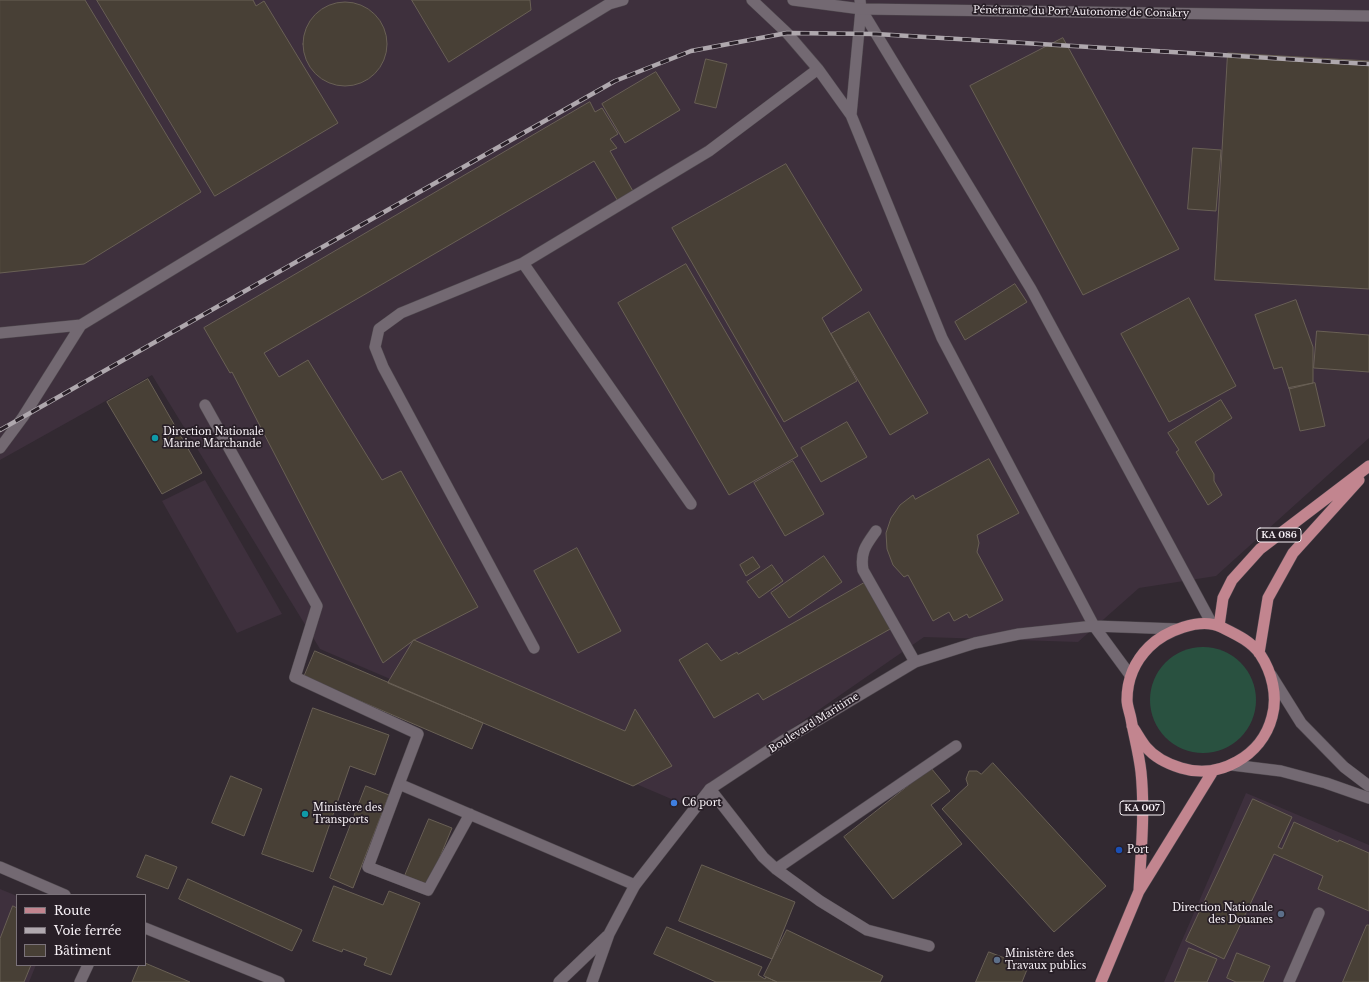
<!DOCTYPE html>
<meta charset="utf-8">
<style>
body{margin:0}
#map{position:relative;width:1369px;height:982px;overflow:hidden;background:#322931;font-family:"Libre Baskerville",serif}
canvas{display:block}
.legend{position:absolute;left:16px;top:894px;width:130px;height:72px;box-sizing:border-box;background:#281f27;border:1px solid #7b737a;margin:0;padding:5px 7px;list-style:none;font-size:12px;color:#f7f1f6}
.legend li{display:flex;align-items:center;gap:8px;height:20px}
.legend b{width:20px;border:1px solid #7b737a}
</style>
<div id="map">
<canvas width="1369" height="982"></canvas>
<ul class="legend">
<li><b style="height:5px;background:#c2858f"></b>Route</li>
<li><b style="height:5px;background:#afa8ae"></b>Voie ferrée</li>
<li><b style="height:11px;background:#484036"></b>Bâtiment</li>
</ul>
</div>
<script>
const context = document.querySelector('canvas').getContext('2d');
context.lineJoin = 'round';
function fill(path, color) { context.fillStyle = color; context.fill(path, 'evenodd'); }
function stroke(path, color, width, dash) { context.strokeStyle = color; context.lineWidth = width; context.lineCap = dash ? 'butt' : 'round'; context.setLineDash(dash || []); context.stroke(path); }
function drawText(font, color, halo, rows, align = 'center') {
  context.font = font + ' "Libre Baskerville",serif'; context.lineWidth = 3.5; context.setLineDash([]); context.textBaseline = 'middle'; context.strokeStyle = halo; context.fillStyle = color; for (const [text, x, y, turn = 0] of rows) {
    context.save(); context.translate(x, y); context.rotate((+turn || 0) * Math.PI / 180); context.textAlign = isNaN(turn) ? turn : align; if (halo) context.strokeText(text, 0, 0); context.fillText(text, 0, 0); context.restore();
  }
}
const built = new Path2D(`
 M0,0H1369V438L1216,576L1139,588L1078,642L924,637L683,804L320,649L152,375L0,460Z
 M205,480L282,614L237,633L162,501Z
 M1246,793L1369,845V982H1164Z
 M0,889L17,896V965H36L29,982H0Z`);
const green = new Path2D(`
 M1150 700a53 53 0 1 1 106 0a53 53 0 1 1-106 0Z`);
const building = new Path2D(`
 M0,0H85L201,192L84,264L0,273Z
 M97,0H253L256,6L264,1L338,123L215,196Z
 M412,0H530L531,10L449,62Z
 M303 44a42 42 0 1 1 84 0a42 42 0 1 1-84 0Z
 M1063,38L1179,249L1083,295L970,86Z
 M1228,53L1369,61V289L1215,280Z
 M706,59L727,64L716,108L695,103Z
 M656,72L680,110L625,143L602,104Z
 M590,102L595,112L602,108L618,134L610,139L617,148L610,151L634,193L619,203L594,161L264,353L279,377L308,360L382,480L401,471L478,607L414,640L383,663L232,372L230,373L204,328Z
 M1193,148L1221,150L1216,211L1188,209Z
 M786,164L862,290L822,318L857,381L784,422L672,228Z
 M686,264L798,456L729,495L618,303Z
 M1015,284L1027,302L965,340L955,322Z
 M1189,298L1236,386L1169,422L1121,334Z
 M1296,300L1313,347V383L1289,389L1282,367L1274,369L1255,315Z
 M869,312L928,413L890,435L831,334Z
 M1317,331L1369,335V372L1314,368Z
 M148,379L202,473L162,494L107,402Z
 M1315,383L1325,426L1300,431L1289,388Z
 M1221,400L1232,418L1195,442L1214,474V481L1222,495L1208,505L1176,452L1179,450L1168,433Z
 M847,422L867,457L821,482L801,448Z
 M989,459L1019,513L977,535L979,543L977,552L1003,600L969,618L967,614L954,621L949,612L933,621L908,575L904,577L893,565L887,549L886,533L891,518L900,505L913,495L915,499Z
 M793,461L824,514L785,536L754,483Z
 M577,548L621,631L578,653L534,571Z
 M824,556L842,582L789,618L771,593Z
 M753,557L760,567L746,576L740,565Z
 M772,565L783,581L759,598L747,582Z
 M866,582L892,628L763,700L758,693L714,718L679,660L707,643L721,661L737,652L738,654Z
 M414,640L625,731L635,709L672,766L633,786L388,683Z
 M315,651L483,723L472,749L304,677Z
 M313,708L389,735L375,775L350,766L313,872L262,854Z
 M993,763L1106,886L1054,932L942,809L968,785L966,779L969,771H977L981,774Z
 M931,768L950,791L931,805L962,844L893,899L844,837Z
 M231,776L262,789L244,836L212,823Z
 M366,786L389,795L353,888L330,878Z
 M1253,799L1292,817L1278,847L1282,849L1294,822L1338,842L1339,840L1369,853V911L1318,889L1323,876L1274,854L1224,959L1186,941Z
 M429,819L452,828L427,888L404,878Z
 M146,855L177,867L168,889L137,877Z
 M702,865L795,902L772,959L679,921Z
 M188,879L302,930L292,951L179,899Z
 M334,886L383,905L389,891L420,903L391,975L364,965L367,958L343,949L342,952L313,941Z
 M13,906L17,908V965H31L24,982H0V939Z
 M1367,925H1369V982H1343Z
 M667,927L762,967L758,975L765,979L766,977L777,982H716L654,954Z
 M787,930L883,976L880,982H777L764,976Z
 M1189,948L1217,959L1207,982H1175Z
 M989,952L1028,967L1022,982H976Z
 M1237,953L1270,966L1263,982H1236L1227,978Z
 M145,963L190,982H132L139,965H145Z`);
const service = new Path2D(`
 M752,0L787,33L818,69L851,115
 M860,0L861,9L851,115L942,338L1094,626
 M861,9L1031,289L1212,624
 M523,263L691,504
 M0,333L81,325L609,4L623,0
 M205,405L317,606L295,677L418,734L399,784L635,885
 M0,448L23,417L81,325
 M876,531C866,545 860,552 863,570L915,662
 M534,648L383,367L375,347L379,329L401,313L523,263L709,151L818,69
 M399,784L368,867L428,890L470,814
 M710,789L763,857L776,869L820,901L867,930L929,946
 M776,869L956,746
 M1289,982L1319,913`);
const minor = new Path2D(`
 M80,982L88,965`);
const tertiary = new Path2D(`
 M793,0L861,9L1369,16
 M1094,626L1130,675
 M1271,675L1301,723L1344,767L1369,786
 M1232,765L1281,771L1326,783L1369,798
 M0,867L65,895
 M145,928L279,982
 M559,982L607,936
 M592,982L609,934L635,885L710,789L781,742L915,662L975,643L1019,634L1094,626L1177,629`);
const primary = new Path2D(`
 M1219,626L1223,598L1232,580L1260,549L1369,466
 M1259,653L1268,598L1293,553L1359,480
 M1132,726C1137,733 1141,741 1146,747C1155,758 1168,764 1181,768C1219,780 1262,756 1272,717C1278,696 1272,672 1260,654C1251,641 1235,634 1221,627C1200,617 1165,631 1149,647C1135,661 1127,680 1127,700C1127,706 1130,713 1131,719C1134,736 1139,754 1141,772C1145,811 1141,852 1139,891
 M1101,982L1139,891L1213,771`);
const rail = new Path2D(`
 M0,430L615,81L691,51L787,33L876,34L1369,64`);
const markers = [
 [155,438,4,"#0f9aa8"],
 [674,803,4,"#3f7fe0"],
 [305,814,4,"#0f9aa8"],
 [1119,850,4,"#1a4fb4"],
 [1281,914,4,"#5c6f8a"],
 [997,960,4,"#5c6f8a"]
];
const shields = [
 [1279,535,44],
 [1142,808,44]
];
const shieldNames = [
 ["KA 086",1279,535],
 ["KA 007",1142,808]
];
const streetNames = [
 ["Pénétrante du Port Autonome de Conakry",1081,12,1],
 ["Boulevard Maritime",814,723,-32]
];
const poiNames = [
 ["Direction Nationale",163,432],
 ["Marine Marchande",163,444],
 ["C6 port",682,803],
 ["Ministère des",313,808],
 ["Transports",313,820],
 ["Port",1127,850],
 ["Direction Nationale",1273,908,"right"],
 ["des Douanes",1273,920,"right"],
 ["Ministère des",1005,954],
 ["Travaux publics",1005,966]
];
fill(built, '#3e303d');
fill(green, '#295140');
fill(building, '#484036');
stroke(building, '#696055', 1);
stroke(service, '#4f484e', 12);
stroke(minor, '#4f484e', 12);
stroke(tertiary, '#4f484e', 12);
stroke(primary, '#4f484e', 12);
stroke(service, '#736972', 11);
stroke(minor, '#736972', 11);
stroke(tertiary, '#736972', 11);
stroke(primary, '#c2858f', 11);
stroke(rail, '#afa8ae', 4.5);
stroke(rail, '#281f27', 3, [9]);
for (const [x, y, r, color] of markers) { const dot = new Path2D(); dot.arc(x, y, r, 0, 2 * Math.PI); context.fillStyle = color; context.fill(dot); stroke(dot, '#281f27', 1.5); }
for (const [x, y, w] of shields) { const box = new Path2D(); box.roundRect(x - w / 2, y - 7, w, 14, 3); context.fillStyle = '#281f27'; context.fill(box); stroke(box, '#f7f1f6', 1); }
drawText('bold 9px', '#f7f1f6', null, shieldNames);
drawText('10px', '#f7f1f6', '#281f27', streetNames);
drawText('10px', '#f7f1f6', '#281f27', poiNames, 'left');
</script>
